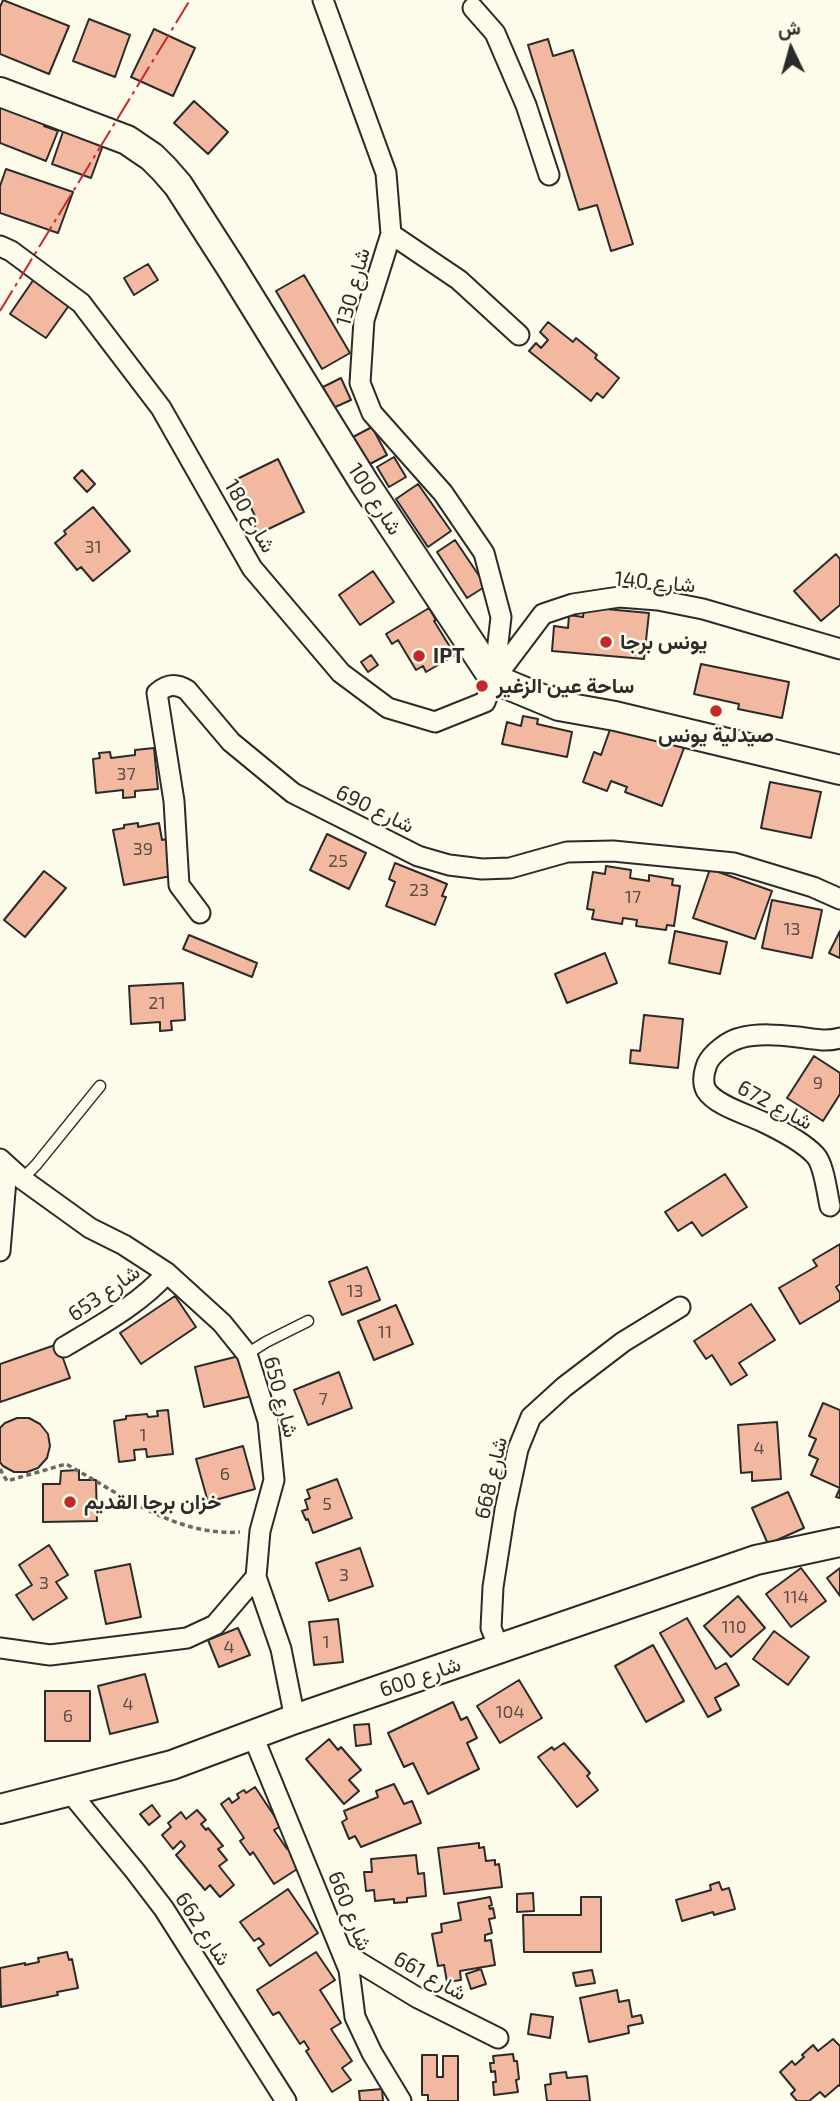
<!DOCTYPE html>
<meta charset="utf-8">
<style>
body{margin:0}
#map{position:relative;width:840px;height:2101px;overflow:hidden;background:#fdfbea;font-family:"Exo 2",Vazirmatn,sans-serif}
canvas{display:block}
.north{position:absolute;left:756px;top:14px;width:70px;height:70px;-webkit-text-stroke:5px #fdfbea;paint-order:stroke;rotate:355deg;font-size:19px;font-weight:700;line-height:28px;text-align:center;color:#2b2b2b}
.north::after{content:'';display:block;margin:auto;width:24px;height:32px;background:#2b2b2b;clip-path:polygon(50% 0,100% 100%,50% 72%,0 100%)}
</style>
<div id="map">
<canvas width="840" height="2101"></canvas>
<div class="north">ش</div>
</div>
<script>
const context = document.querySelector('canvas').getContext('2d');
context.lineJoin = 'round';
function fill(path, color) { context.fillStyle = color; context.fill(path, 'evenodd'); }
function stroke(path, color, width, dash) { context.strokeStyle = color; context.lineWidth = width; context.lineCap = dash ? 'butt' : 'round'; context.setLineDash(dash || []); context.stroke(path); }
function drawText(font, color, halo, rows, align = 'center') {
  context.font = font + ' "Exo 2",Vazirmatn,sans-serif'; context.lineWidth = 5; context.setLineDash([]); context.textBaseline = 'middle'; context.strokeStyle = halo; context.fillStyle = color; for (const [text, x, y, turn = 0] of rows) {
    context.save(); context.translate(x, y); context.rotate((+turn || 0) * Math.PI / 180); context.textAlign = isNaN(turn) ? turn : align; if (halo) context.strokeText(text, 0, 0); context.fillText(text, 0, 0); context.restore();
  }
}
const building = new Path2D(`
 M3,0L69,26L49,74L0,54V7Z
 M89,19L130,35L115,77L73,61Z
 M154,29L195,48L173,96L131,77Z
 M548,39L553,56L573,50L633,244L611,251L597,205L579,210L528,45Z
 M0,98L48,117L44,126L58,131L46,161L0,143Z
 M194,101L228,132L208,154L174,123Z
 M66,123L106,137L91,178L52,164Z
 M6,169L73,192L58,233L0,213V186Z
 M148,264L158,280L134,295L124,278Z
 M304,275L350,353L322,369L276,291Z
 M34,279L70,304L46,338L10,314Z
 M548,322L573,342L576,338L597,355L595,358L619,378L603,398L597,393L591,401L529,351L536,343L541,348L548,340L540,332Z
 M341,378L351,400L333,408L323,387Z
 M372,427L387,455L368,465L353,437Z
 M394,457L406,477L389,487L377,467Z
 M278,459L304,512L258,534L251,518L255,516L237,479Z
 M82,470L95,484L87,492L74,478Z
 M418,484L451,531L428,547L396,499Z
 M93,507L130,551L93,581L81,567L77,570L55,543L66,534L64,531Z
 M455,540L486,586L467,598L437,552Z
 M836,554L840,559V605L821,621L794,591Z
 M373,571L394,602L360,625L339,595Z
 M584,607L649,613L644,659L552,651L554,626L568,628L569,615L583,617Z
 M429,608L436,620L434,621L455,655L426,672L423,666L416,670L398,640L392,644L386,634Z
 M371,655L378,665L368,672L361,662Z
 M701,664L789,682L782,718L738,709L739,704L694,694Z
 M523,716L538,719L537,724L572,732L567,757L502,744L507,722L521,726Z
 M613,721L684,748L662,806L625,792L627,787L611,781L607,791L583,782L594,752L601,755Z
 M154,748L158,789L135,791V797L123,798V790L96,793L93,759L100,758L99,753L110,752L111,758L135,755V750Z
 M770,782L821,792L811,838L761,828Z
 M138,823V827L159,823L162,840L167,839L171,859L167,860L171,876L124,885L113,830L124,828V825Z
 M327,834L366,853L349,889L310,870Z
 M395,863L447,884L442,896L446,897L435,925L386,906L395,882L389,879Z
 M606,866L631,870L630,878L649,881V875L673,879L672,885L680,886L674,926L667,925L666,930L636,926L637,920L623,918L622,924L592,919L594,910L587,909L593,872L605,874Z
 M710,869L772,891L755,939L693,918Z
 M44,871L66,888L25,937L4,920Z
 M772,900L822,910L812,958L762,948Z
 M675,931L727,942L720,974L669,963Z
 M840,931V958L829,953Z
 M189,935L257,963L252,977L183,949Z
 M605,953L617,983L567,1003L555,974Z
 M183,983L185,1020L171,1021L172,1030L160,1031V1022L131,1024L129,986Z
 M644,1015L683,1019L678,1068L630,1063L631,1050L640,1051Z
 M814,1056L840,1073V1094L823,1121L787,1098Z
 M725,1174L747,1207L702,1236L692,1222L678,1231L665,1212Z
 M840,1244V1284L836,1287L840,1293V1300L800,1324L779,1288L817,1266L813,1260Z
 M367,1267L380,1300L342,1315L329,1282Z
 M175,1296L196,1327L141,1364L120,1333Z
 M751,1304L775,1340L739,1363L747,1375L731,1385L712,1355L706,1359L694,1341Z
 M396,1305L413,1344L374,1360L358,1321Z
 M58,1344L70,1378L0,1402V1364Z
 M243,1355L252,1396L204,1407L195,1367Z
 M339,1372L352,1408L308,1425L294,1390Z
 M823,1403L840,1410V1498L836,1497L840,1488L811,1475L818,1459L809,1455L816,1439L809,1436Z
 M168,1410L173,1454L147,1457L146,1449L134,1450L135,1460L119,1462L114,1421L126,1419V1416L147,1414L148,1417L158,1416L157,1411Z
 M17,1418H29L40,1424L48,1434L50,1446L47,1458L38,1468L27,1472H14L3,1466L0,1462V1428L5,1423Z
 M777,1422L781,1479L752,1481V1472L741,1473L738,1425Z
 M243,1446L255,1489L208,1502L196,1459Z
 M79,1470V1480H96L97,1521L43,1522V1484H60L61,1471Z
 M337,1479L352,1518L313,1533L308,1519L306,1520L302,1511L308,1509L305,1500L310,1498L307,1490Z
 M788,1492L804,1528L768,1544L752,1508Z
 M49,1545L68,1575L56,1582L67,1598L33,1620L16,1595L32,1585L19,1565Z
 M360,1548L373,1586L329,1601L316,1563Z
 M130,1564L141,1617L106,1624L95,1571Z
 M801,1568L826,1601L791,1627L766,1594Z
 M840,1568V1596L827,1578Z
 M738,1596L765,1628L731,1657L704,1626Z
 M687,1618L716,1669L726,1663L739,1685L715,1698L721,1710L708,1717L660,1633Z
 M338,1619L343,1662L314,1665L309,1622Z
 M238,1628L250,1655L219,1667L208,1640Z
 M774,1631L809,1657L788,1685L753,1659Z
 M653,1645L684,1701L646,1722L615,1666Z
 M145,1674L158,1722L110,1734L98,1686Z
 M519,1680L542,1718L500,1743L477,1706Z
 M45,1691H90V1741H45Z
 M453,1702L461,1720L467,1717L477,1738L467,1743L479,1769L428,1794L413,1763L404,1767L388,1733Z
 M369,1724L371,1744L356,1746L354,1725Z
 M329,1739L338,1750L341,1747L361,1770L349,1780L359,1791L344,1804L306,1759Z
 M564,1743L590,1773L587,1776L598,1790L577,1807L538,1757L552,1747L554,1750Z
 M394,1784L404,1804L412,1801L421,1823L361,1847L355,1836L349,1839L342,1822L347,1819L344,1811L378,1797L376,1791Z
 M255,1787L275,1817L277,1815L283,1825L274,1830L287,1849L292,1845L305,1864L274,1884L253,1852L250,1855L240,1841L244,1838L221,1804L229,1798L232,1803L239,1798L237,1794L244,1790L246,1793Z
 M152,1805L160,1816L149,1825L140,1814Z
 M197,1810L206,1820L201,1824L206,1830L208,1828L223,1846L218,1849L227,1860L219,1866L234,1885L220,1897L210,1885L205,1890L176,1855L185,1846L181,1841L173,1849L162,1835L171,1827L168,1823L181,1812L186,1819Z
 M479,1843V1848L484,1847L486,1861L495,1860V1865L499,1864L502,1887L444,1894L438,1848Z
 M416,1855L418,1874L424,1873L426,1896L407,1898V1902L394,1903V1899L375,1901L374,1890L366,1891L364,1872H372L371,1859Z
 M719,1882L722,1890L729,1888L735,1909L714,1915L713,1912L682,1921L676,1900L711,1890L710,1885Z
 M288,1889L318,1933L270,1966L258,1948L264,1944L259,1938L254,1941L240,1922Z
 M533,1893L534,1911L517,1912V1894Z
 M490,1897L492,1905L489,1906L490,1909L493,1908L495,1918L489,1919L492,1933L485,1935V1941L491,1940L495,1965L460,1971L461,1980L447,1982L444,1965L438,1966L432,1934L442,1932L441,1924L461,1920L458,1903Z
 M581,1897H601V1952H524L523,1915H581Z
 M67,1952L69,1960L72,1959L78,1988L57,1992L58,1995L1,2007L0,1968L25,1963V1965L39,1962L38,1958Z
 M316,1952L335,1980L320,1990L341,2023L331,2029L352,2061L342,2068L351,2080L332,2092L306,2051L309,2049L304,2041L300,2044L279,2012L273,2015L257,1990Z
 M481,1969L486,1984L471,1989L466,1974Z
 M592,1970L595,1983L576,1986L573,1973Z
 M617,1990L619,2002L629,2000L632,2017L641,2015L643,2023L628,2026L629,2033L589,2042L580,1998Z
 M531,2014L553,2017L550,2038L528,2034Z
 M833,2039L840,2046V2086L839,2085L825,2097L820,2092L809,2101H797L791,2094L795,2090L780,2072L792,2061L795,2065L804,2057L802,2055L813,2045L818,2051Z
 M513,2054L514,2061H517L519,2079L516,2080L518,2092L494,2095L493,2082H496L495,2071L491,2072L490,2063H494L493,2056Z
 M422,2055H437V2077H443V2056H458V2101H428V2095H422Z
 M566,2072L567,2078L587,2076L590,2101H547L545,2085L551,2084L550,2074Z
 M382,2089L383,2101H360L359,2091Z`);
const path = new Path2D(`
 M0,1469L7,1481L66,1464C119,1493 177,1537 240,1532`);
const lane = new Path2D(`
 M22,1179L36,1165L100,1086
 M247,1354L266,1342L308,1321`);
const street = new Path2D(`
 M323,0L386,173L391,234L364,320L360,383L372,413L443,493L484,553L501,617L494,678
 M473,8L495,33L526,105L549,175
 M391,234L459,280L519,335
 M0,246L11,251L81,303L161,408L252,568L341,673L388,708L435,722L485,702L494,679L543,614L573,604L619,597L658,600L703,609L840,649
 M200,913L179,885L174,801L157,693C167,684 176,683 187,690L231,742L293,793L418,856L449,865L482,869L510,868L567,852L613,851L734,863L813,887L840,899
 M0,1159L22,1179L90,1228L124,1245L167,1273L222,1323L247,1354L268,1421L274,1480L260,1531L256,1577L281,1649L295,1719
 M830,1206C827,1193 824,1164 815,1155C803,1142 778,1129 761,1121C746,1114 715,1105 706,1090C702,1082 704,1072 707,1064C712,1053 728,1041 740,1038C758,1033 779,1035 798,1037C812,1039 827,1042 840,1038
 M0,1251L7,1168
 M64,1347C99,1326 140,1304 167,1273
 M0,1648L50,1655L187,1638L215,1625L256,1577
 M500,1650L491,1628L493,1587L505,1510L518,1449L531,1417L564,1387L623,1342L680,1307
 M253,1736L349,1970L355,2017L372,2053L401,2101
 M69,1791L135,1871L164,1909L286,2101
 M342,1952L418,1998L498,2038`);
const secondary = new Path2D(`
 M0,92L127,140L152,157L164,169L178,185L232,269L365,484L494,679L559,706L615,716L840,770
 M0,1809L172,1765L295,1719L756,1560L840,1542`);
const power = new Path2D(`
 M0,311L190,0`);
const markers = [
 [606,642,7,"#c62828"],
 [419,656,7,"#c62828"],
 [482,686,7,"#c62828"],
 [716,711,7,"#c62828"],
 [70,1502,7,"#c62828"]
];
const numberNames = [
 ["31",93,547],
 ["37",126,774],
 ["39",143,849],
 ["25",338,861],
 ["23",419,890],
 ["17",633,897],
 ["13",792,929],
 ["21",157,1003],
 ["9",818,1083],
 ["13",355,1291],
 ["11",385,1332],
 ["7",323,1399],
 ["1",143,1435],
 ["4",759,1448],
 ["6",225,1474],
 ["5",327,1504],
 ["3",344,1575],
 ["3",44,1583],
 ["114",796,1597],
 ["110",734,1627],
 ["1",326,1642],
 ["4",229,1647],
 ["4",128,1704],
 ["104",510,1712],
 ["6",68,1716]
];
const streetNames = [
 ["شارع 130",353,287,-75],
 ["شارع 100",375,499,57],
 ["شارع 180",250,516,60],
 ["شارع 140",655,582,5],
 ["شارع 690",375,809,26],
 ["شارع 672",775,1105,28],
 ["شارع 653",104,1293,-35],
 ["شارع 650",281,1397,75],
 ["شارع 668",491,1478,-77],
 ["شارع 600",420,1677,-19],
 ["شارع 660",350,1911,68],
 ["شارع 662",203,1929,57],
 ["شارع 661",430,1976,29]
];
const poiNames = [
 ["يونس برجا",620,642],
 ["IPT",433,656],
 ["ساحة عين الزغير",496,686],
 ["صيدلية يونس",716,735,"center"],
 ["خزان برجا القديم",84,1502]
];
fill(building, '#f2b8a0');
stroke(building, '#2b2b2b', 2);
stroke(lane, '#2b2b2b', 13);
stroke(street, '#2b2b2b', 23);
stroke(secondary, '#2b2b2b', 32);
stroke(path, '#6a6964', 3.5, [5, 3.5]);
stroke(lane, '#fdfbea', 10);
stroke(street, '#fdfbea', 19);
stroke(secondary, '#fdfbea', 28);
stroke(power, '#c62828', 2, [24, 5, 3.5, 5]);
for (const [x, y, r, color] of markers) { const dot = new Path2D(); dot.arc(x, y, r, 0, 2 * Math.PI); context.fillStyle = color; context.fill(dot); stroke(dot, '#fdfbea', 2.5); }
drawText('18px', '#5d4e48', null, numberNames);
drawText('21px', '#2b2b2b', '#fdfbea', streetNames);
drawText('bold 21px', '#2b2b2b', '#fdfbea', poiNames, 'left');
</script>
